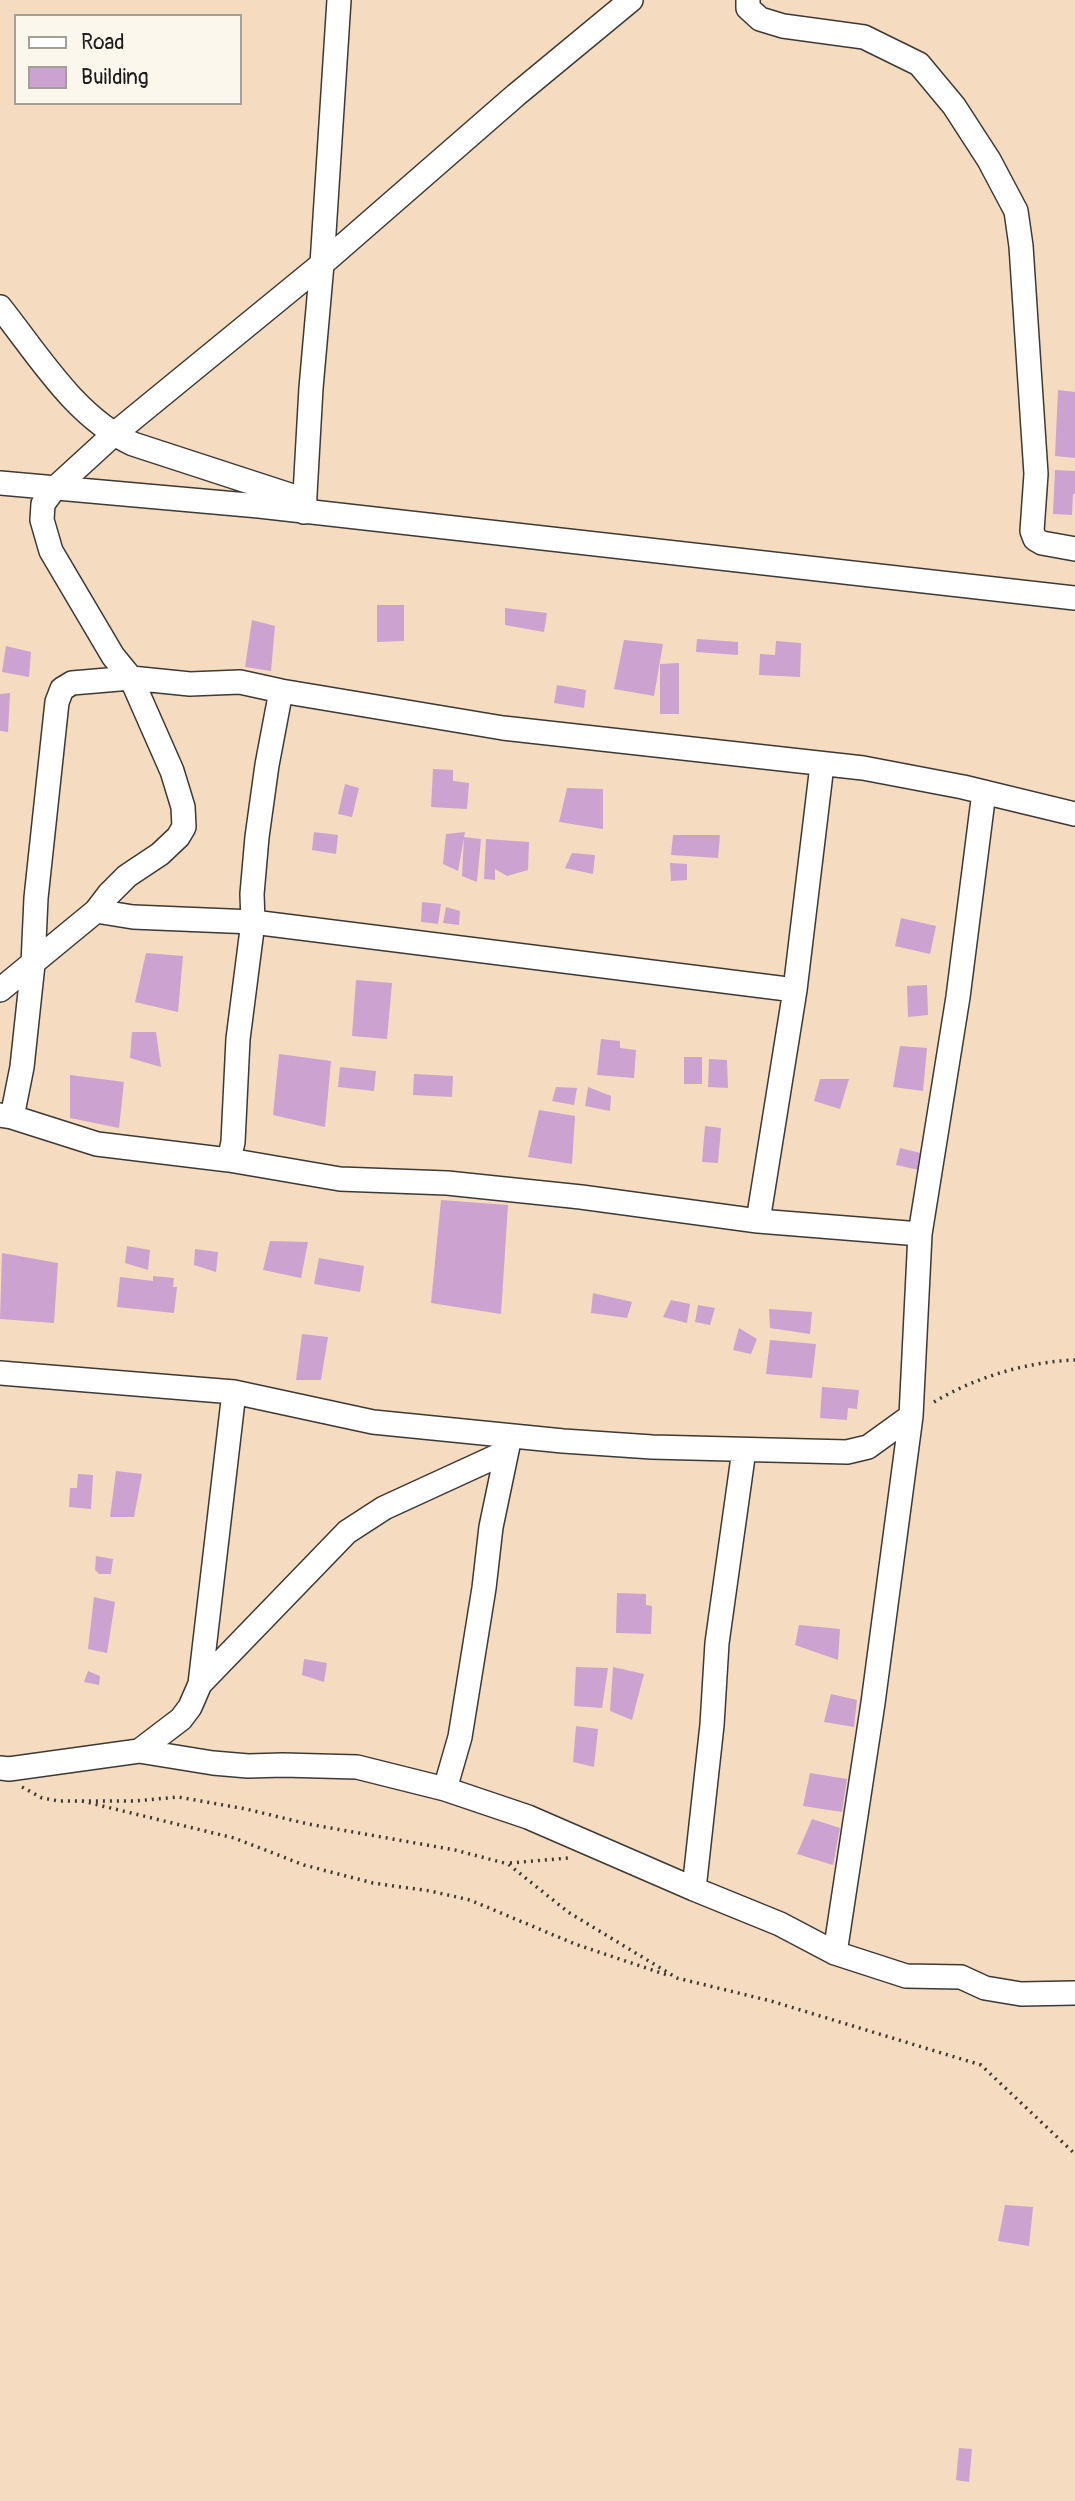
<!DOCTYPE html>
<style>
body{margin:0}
#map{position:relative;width:1075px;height:2501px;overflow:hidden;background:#f5dcc0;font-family:Pangolin,sans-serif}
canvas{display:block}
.legend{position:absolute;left:14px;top:14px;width:228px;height:91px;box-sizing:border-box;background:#fbf7ec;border:2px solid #a29f99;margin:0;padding:9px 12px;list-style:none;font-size:21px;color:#1c1c1c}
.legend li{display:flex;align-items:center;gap:14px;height:35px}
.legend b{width:35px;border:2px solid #a29f99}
</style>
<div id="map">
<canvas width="1075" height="2501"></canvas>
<ul class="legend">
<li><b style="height:9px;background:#fff"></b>Road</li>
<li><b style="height:19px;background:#cca2d1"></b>Building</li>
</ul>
</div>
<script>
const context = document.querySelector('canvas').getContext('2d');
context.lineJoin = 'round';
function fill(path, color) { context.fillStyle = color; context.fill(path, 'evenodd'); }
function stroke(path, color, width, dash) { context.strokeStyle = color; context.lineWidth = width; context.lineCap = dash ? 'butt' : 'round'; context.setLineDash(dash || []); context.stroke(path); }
const building = new Path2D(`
 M1058,390L1075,392V458L1055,456Z
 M1055,470L1075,471V494H1073L1072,515L1053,514Z
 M377,605H404V641L377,642Z
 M505,608L547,613L544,632L505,625Z
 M252,620L275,626L271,671L245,667Z
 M697,639L738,642V655L696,652Z
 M624,640L663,644L654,696L614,689Z
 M776,641L801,643L800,677L759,675L760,654L775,655Z
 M6,646L31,652L29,677L2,672Z
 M679,663V714H660V664Z
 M557,685L586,690L584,708L554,703Z
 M10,693L8,732L0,731V694Z
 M433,769L453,770V781L469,783L467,809L431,807Z
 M345,784L359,788L352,817L338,814Z
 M567,788L603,789V829L559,822Z
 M314,832L338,835L336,854L312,850Z
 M465,832L458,871L443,864L446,834Z
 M673,835H720L718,858L671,855Z
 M464,837L481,839L477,882L462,876Z
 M486,839L529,842L528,870L507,876L495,869V880L484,879Z
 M572,853L595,855L593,874L565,868Z
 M670,863L687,864V880L671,881Z
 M422,902L441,904L438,924L421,922Z
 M446,907L460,911L459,925L443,923Z
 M901,918L936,926L930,954L895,946Z
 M146,953L183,956L178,1012L135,1002Z
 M356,980L392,983L387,1039L352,1036Z
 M927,985L928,1015L908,1017L907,986Z
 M132,1032H156L161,1067L130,1058Z
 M601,1039L620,1041V1048L636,1050L634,1078L597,1075Z
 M900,1046L927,1048L923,1091L893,1087Z
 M279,1054L331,1061L325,1127L273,1115Z
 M684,1057H702V1084H684Z
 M709,1059L727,1060L728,1088L708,1087Z
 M340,1067L376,1071L374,1091L338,1087Z
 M414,1074L453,1076L452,1097L413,1095Z
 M70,1075L124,1082L119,1128L70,1118Z
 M820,1079H849L840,1109L814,1101Z
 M556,1087L577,1088L574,1105L552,1101Z
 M588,1087L611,1096L610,1111L585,1106Z
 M539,1110L575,1116L572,1164L528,1157Z
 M705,1126L721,1128L718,1163L702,1162Z
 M900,1148L921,1153L919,1170L896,1165Z
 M441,1200L508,1205L501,1314L431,1303Z
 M270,1241L308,1242L301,1278L263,1270Z
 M127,1246L150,1250L148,1270L125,1263Z
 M195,1249L218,1252L216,1272L194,1265Z
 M2,1253L58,1263L54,1323L0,1319Z
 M319,1258L364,1266L360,1292L314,1284Z
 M153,1276L174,1278L173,1287H177L174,1313L117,1307L120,1277L153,1281Z
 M593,1293L632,1302L627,1318L591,1313Z
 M671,1300L690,1304L687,1323L663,1317Z
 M698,1305L715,1308L710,1325L695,1322Z
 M769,1309L812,1312L810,1334L770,1328Z
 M739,1328L757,1339L751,1354L733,1350Z
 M302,1334L328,1337L321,1380H296Z
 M770,1340L816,1344L812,1378L766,1374Z
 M822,1387L859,1390L857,1409L848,1408L847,1420L820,1418Z
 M116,1471L142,1474L134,1517H110Z
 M78,1474L93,1475L91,1509L69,1507L70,1488H77Z
 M96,1556L113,1559L111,1574H99L95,1570Z
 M617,1593L646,1594V1605L652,1606L651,1634L616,1633Z
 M94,1597L115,1602L107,1653L88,1649Z
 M799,1625L840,1629L838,1660L795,1645Z
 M304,1659L327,1663L324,1682L302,1675Z
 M576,1667L608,1668L602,1708L574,1706Z
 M613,1667L644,1674L632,1720L610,1711Z
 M88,1671L100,1676L99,1685L84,1682Z
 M831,1694L857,1700L854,1727L824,1722Z
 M576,1726L598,1729L594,1767L573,1762Z
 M810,1773L847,1779L842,1812L803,1806Z
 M812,1819L840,1828L833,1865L797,1854Z
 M1005,2205L1033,2207L1029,2246L998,2241Z
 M959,2448L972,2449L969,2482L956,2480Z`);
const path = new Path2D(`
 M934,1402C976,1377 1026,1362 1075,1360
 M22,1787L42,1798L59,1801H135L178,1797L246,1809L308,1824L455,1850L508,1864L568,1912L677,1978L771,2001L981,2065L1075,2154
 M82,1801L234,1838L304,1865L373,1883L430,1891L470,1900L575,1944L667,1975
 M510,1863L568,1858`);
const minor = new Path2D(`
 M748,0V8L760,19L783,26L864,37L919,64L954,106L989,160L1016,211L1021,246L1036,474L1032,531L1035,539L1042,543L1075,549
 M0,307C39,356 75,417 133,444L305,500
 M0,483L259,506L1075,598
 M304,512L311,388L322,264L339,0
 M281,691L267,765L257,837L252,894L253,922L238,1039L233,1142L229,1160L340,1179L447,1183L581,1197L758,1221L920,1234
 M96,911L109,894L127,876L160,854L178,837L184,827L183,807L172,771L131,678L113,656L51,551L42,520L43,504L54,489L113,435L322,264L516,95L631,0
 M0,990L96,911L133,917L253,922L795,990L758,1221
 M795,990L822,765
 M0,1115L12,1117L97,1144L229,1160
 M12,1117L22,1067L33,964L36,898L57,702L62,689L72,683L131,678L190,684L240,682L281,691L503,728L863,768L963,787L1075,814
 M0,1373L234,1392L373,1422L563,1441L652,1447L847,1452L868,1447L911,1416
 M744,1450L717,1643L712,1725L694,1889L780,1924L835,1953L906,1976L961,1977L985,1988L1021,1994L1075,1993
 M200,1684L347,1532L384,1508L506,1452
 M139,1751L213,1763L248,1766L283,1765L357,1767L445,1789L528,1817L694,1889
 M0,1768L9,1769L139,1751L181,1719L190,1707L200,1684L234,1392
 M445,1789L460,1737L484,1588L491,1527L509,1441
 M835,1953L873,1703L911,1416L920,1234L958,997L984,792`);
fill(building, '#cca2d1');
stroke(minor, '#3d3935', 26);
stroke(path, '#3d3935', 3.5, [2, 5]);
stroke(minor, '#fff', 23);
</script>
